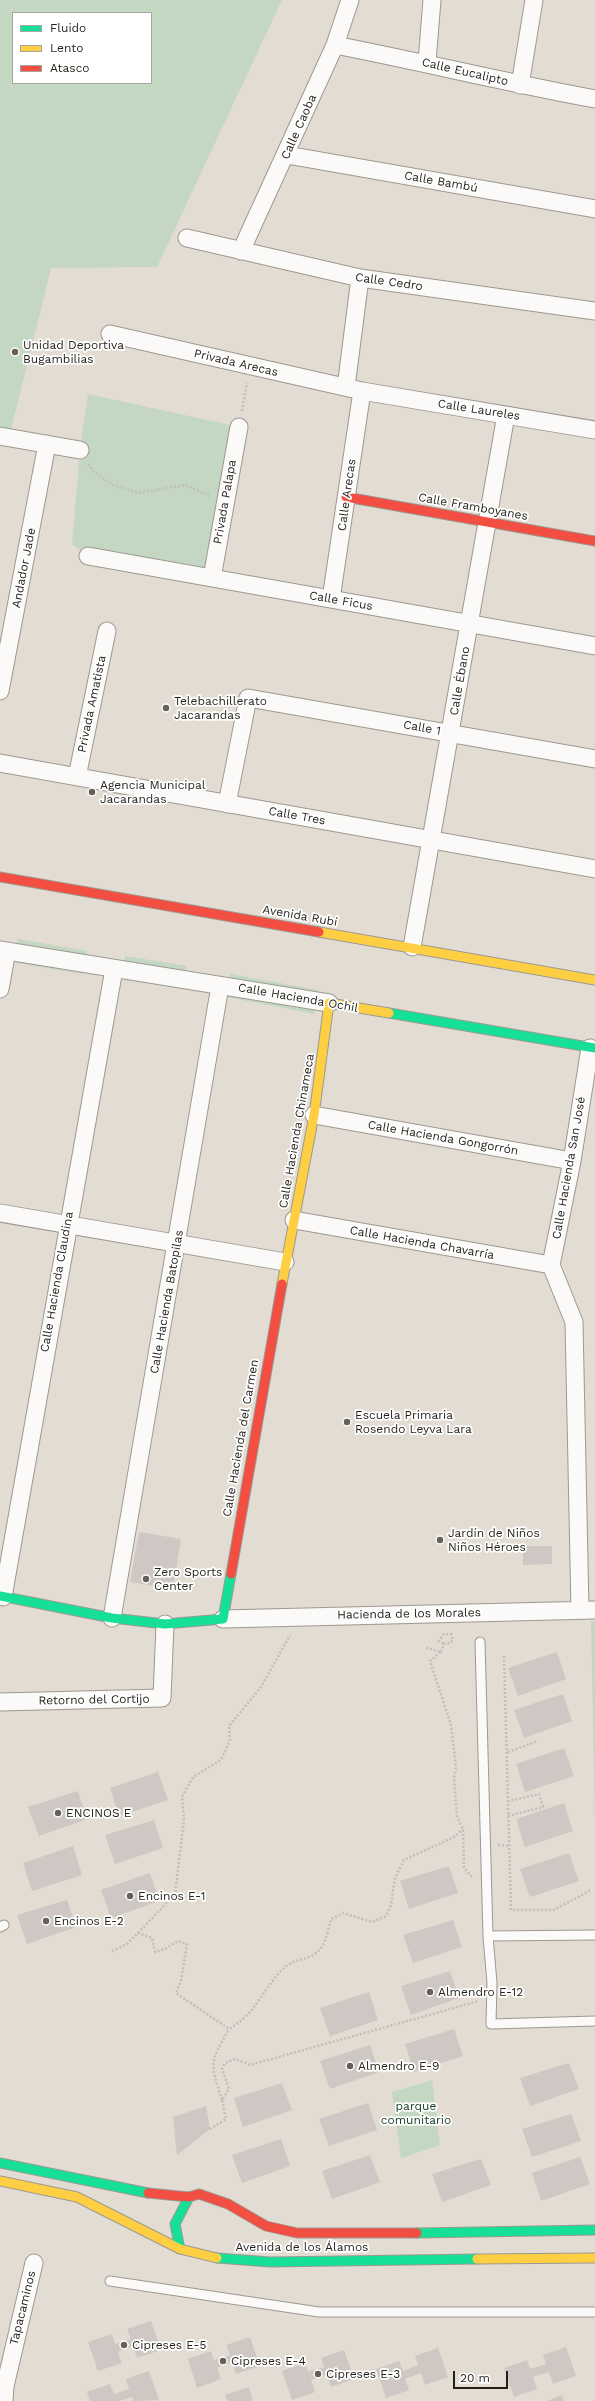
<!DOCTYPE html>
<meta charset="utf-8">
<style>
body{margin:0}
#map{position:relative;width:595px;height:2401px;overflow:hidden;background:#e2dcd2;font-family:"Work Sans",sans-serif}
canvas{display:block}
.legend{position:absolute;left:12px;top:12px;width:140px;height:72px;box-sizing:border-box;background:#fff;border:1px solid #a7a5a3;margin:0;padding:5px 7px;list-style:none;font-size:12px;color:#221f18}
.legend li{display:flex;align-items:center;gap:8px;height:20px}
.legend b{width:20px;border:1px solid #a7a5a3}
.scale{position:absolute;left:453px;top:2371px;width:55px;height:18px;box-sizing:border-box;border:2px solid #221f18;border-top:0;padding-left:5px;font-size:12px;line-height:14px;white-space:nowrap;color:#221f18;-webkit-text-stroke:3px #fff;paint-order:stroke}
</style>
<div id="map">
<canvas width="595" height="2401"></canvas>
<ul class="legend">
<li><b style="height:5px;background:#16e098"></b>Fluido</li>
<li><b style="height:5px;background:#ffcf43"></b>Lento</li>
<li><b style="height:5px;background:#f24e42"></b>Atasco</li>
</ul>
<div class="scale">20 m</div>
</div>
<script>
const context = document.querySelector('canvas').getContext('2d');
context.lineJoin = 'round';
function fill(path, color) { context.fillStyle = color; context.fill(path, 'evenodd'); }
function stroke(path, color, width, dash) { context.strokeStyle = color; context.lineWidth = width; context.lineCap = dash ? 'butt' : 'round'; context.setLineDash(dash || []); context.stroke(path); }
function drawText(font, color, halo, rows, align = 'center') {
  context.font = font + ' "Work Sans",sans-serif'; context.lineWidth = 3.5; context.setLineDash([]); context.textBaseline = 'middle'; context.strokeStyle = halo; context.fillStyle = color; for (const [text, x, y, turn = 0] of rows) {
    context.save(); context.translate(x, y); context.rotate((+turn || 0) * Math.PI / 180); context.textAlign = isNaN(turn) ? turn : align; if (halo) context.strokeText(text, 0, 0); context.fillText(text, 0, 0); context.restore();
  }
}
const green = new Path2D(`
 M0,0H282L157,267L51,268L9,438L0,436ZM13,13H151V83H13Z
 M88,394L239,427L212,578L88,556L72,544L80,450Z
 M18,939L87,951L84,974L16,963Z
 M125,956L187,966L182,989L122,979Z
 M230,974L318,990L314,1014L227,997Z
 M591,1621H595V1823Z
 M432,2080L440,2145L401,2158L392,2092Z`);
const building = new Path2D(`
 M139,1532L181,1539L173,1589L130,1582Z
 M523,1546H552V1564L523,1565Z
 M557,1652L566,1679L518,1696L508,1668Z
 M563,1694L572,1721L524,1738L514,1710Z
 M564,1748L574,1776L525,1792L516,1764Z
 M158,1772L168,1800L119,1816L110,1788Z
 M78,1791L87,1819L39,1836L28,1807Z
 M564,1803L573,1831L525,1847L516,1819Z
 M154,1820L163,1848L115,1864L105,1835Z
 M73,1846L82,1875L32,1891L23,1863Z
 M569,1853L579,1881L530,1897L520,1869Z
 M449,1866L458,1893L409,1909L400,1881Z
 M150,1873L159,1901L111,1918L101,1890Z
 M67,1900L76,1927L27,1944L17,1915Z
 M453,1920L462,1947L413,1963L403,1935Z
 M450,1971L459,1998L411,2015L401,1986Z
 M369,1992L378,2020L330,2036L320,2008Z
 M454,2029L463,2056L414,2072L405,2044Z
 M370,2045L379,2072L330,2089L320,2061Z
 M569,2063L579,2089L530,2106L520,2078Z
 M282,2083L292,2110L243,2127L234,2098Z
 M368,2103L377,2130L329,2146L319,2119Z
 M206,2106L210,2129L177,2155L173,2117Z
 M571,2114L581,2141L532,2157L522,2129Z
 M281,2139L290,2166L242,2183L232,2155Z
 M370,2155L380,2182L332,2199L322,2171Z
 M580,2157L590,2184L541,2201L532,2173Z
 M481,2159L491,2185L442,2202L432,2174Z
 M151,2321L161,2350L137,2358L133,2346L118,2352L122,2363L98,2371L88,2342L112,2334L115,2344L131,2339L127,2329Z
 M250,2337L260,2366L236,2374L232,2362L217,2368L221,2379L197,2388L188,2359L211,2351L214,2360L230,2355L226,2345Z
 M566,2347L576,2376L553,2384L549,2372L533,2377L537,2389L514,2397L504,2368L527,2360L530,2369L546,2364L543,2355Z
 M438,2348L448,2377L425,2385L421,2373L405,2379L409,2390L386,2398L376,2369L399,2361L403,2371L418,2365L415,2356Z
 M344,2350L354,2379L331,2387L327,2375L311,2380L315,2392L292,2400L282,2371L305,2363L308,2372L324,2367L321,2358Z
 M149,2371L159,2400L134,2401L132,2397L119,2401H90L87,2392L110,2384L114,2394L129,2389L126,2379Z
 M249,2387L253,2401H227L225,2395Z
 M562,2395L564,2401H547Z`);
const path = new Path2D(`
 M242,411L247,383
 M88,464L93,471L113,485L139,493L185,485L209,495
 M426,1648L441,1652L430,1661L451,1725L456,1767L454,1778L457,1817L463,1829L464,1868L473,1878
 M441,1652L444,1644L450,1643L453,1640L451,1634H444L439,1641L444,1644
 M504,1656L511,1910H554L591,1890
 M508,1752L538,1741
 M508,1816L543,1807L539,1794L509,1801
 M498,1845L509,1846
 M138,1933L175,1894L184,1820L182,1797L193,1777L221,1760L230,1740L229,1726L261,1687L290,1635
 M112,1951L127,1944L138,1933L152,1938L155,1952L165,1949L178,1941L187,1944L181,1981L176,1993L229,2029C257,2013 261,1991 282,1970C295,1956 311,1962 321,1948C327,1940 328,1928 331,1919L343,1913L372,1922L386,1916L391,1905L395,1878L404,1860L454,1837L463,1829
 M222,2100C210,2062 209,2064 229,2029
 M210,2129L226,2119L222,2100L229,2089L222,2069L225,2063L235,2059L250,2065L479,2001`);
const lane = new Path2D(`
 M480,1642L488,1936L492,1983L491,2024L595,2021
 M0,1927L4,1925
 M488,1936L595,1935
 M110,2281L319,2312H595`);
const street = new Path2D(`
 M335,45C422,62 508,83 595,99
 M427,62L432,0
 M520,85L534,0
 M287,155L595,209
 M187,238L360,278L595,311
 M241,251L335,45L350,0
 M110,334L362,391L595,430
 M346,387L360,278
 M0,436L80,450
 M88,556L595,646
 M212,578L239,427
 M331,599L362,391
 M0,691L47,444
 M0,763L595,869
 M77,777L107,631
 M227,804L248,698L595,759
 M412,947L506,415
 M0,950L329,1003
 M0,989L7,951
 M314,1115L572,1161
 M0,1213L285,1262
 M294,1220L551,1265
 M551,1265L574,1322L580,1610
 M551,1265L572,1161L590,1048
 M3,1597L114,969
 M112,1618L220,986
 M223,1619L595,1610
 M0,1702L162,1698L165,1624
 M4,2401L5,2386L34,2263`);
const fast = new Path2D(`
 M389,1013L595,1048
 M0,1596L112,1618L165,1624L223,1619L231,1574
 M0,2163L148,2193
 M417,2233L595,2230
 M180,2249L175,2224L189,2197
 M217,2258L270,2262L477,2259`);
const slow = new Path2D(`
 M319,932L595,980
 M282,1284L314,1115L329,1003L389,1013
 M0,2181L77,2197L180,2249L217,2258
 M477,2259L595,2258`);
const jam = new Path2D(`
 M346,497L595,541
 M0,877L319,932
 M231,1574L282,1284
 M148,2193L189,2197L199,2194L228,2204L266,2226L297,2233H417`);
const markers = [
 [15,352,4,"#656159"],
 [166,708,4,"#656159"],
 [92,792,4,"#656159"],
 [347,1422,4,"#656159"],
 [440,1540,4,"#656159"],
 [146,1579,4,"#656159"],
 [58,1813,4,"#656159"],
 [130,1896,4,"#656159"],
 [46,1921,4,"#656159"],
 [430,1992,4,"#656159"],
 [350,2066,4,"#656159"],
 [124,2345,4,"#656159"],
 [223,2361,4,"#656159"],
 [318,2374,4,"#656159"]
];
const streetNames = [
 ["Calle Eucalipto",465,72,13],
 ["Calle Caoba",299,127,-66],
 ["Calle Bambú",441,182,10],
 ["Calle Cedro",389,282,8],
 ["Privada Arecas",236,363,13],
 ["Calle Laureles",479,410,9],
 ["Calle Arecas",347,495,-82],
 ["Privada Palapa",225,502,-80],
 ["Calle Framboyanes",473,507,10],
 ["Andador Jade",24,568,-79],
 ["Calle Ficus",341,601,10],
 ["Calle Ébano",460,681,-80],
 ["Privada Amatista",92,704,-78],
 ["Calle 1",422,728,10],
 ["Calle Tres",297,816,10],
 ["Avenida Rubí",300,916,10],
 ["Calle Hacienda Ochil",298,998,10],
 ["Calle Hacienda Chinameca",297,1131,-80],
 ["Calle Hacienda Gongorrón",443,1138,10],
 ["Calle Hacienda San José",569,1168,-80],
 ["Calle Hacienda Chavarría",422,1243,10],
 ["Calle Hacienda Claudina",57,1282,-80],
 ["Calle Hacienda Batopilas",167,1302,-80],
 ["Calle Hacienda del Carmen",241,1438,-80],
 ["Hacienda de los Morales",409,1614,-1],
 ["Retorno del Cortijo",94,1700,-1],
 ["Avenida de los Álamos",302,2247],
 ["Tapacaminos",23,2308,-76]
];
const poiNames = [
 ["Unidad Deportiva",23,345],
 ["Bugambilias",23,359],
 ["Telebachillerato",174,701],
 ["Jacarandas",174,715],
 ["Agencia Municipal",100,785],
 ["Jacarandas",100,799],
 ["Escuela Primaria",355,1415],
 ["Rosendo Leyva Lara",355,1429],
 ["Jardín de Niños",448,1533],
 ["Niños Héroes",448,1547],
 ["Zero Sports",154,1572],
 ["Center",154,1586],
 ["ENCINOS E",66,1813],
 ["Encinos E-1",138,1896],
 ["Encinos E-2",54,1921],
 ["Almendro E-12",438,1992],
 ["Almendro E-9",358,2066],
 ["Cipreses E-5",132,2345],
 ["Cipreses E-4",231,2361],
 ["Cipreses E-3",326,2374]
];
const parkNames = [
 ["parque",416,2106],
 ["comunitario",416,2120]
];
fill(green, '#c4d7c2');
fill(building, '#cec7c4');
stroke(lane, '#9d9991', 11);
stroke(street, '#9d9991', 19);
stroke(fast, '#9d9991', 11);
stroke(slow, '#9d9991', 11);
stroke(jam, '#9d9991', 11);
stroke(path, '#c1bfbc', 2.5, [2, 2]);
stroke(lane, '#fbfaf8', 9);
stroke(street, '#fbfaf8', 17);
stroke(fast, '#16e098', 9);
stroke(slow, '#ffcf43', 9);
stroke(jam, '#f24e42', 9);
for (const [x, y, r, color] of markers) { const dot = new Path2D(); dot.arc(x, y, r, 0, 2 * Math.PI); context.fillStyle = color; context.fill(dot); stroke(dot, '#fff', 1.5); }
drawText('12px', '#221f18', '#fff', streetNames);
drawText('12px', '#221f18', '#fff', poiNames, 'left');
drawText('12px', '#0f3a1e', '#fff', parkNames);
</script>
